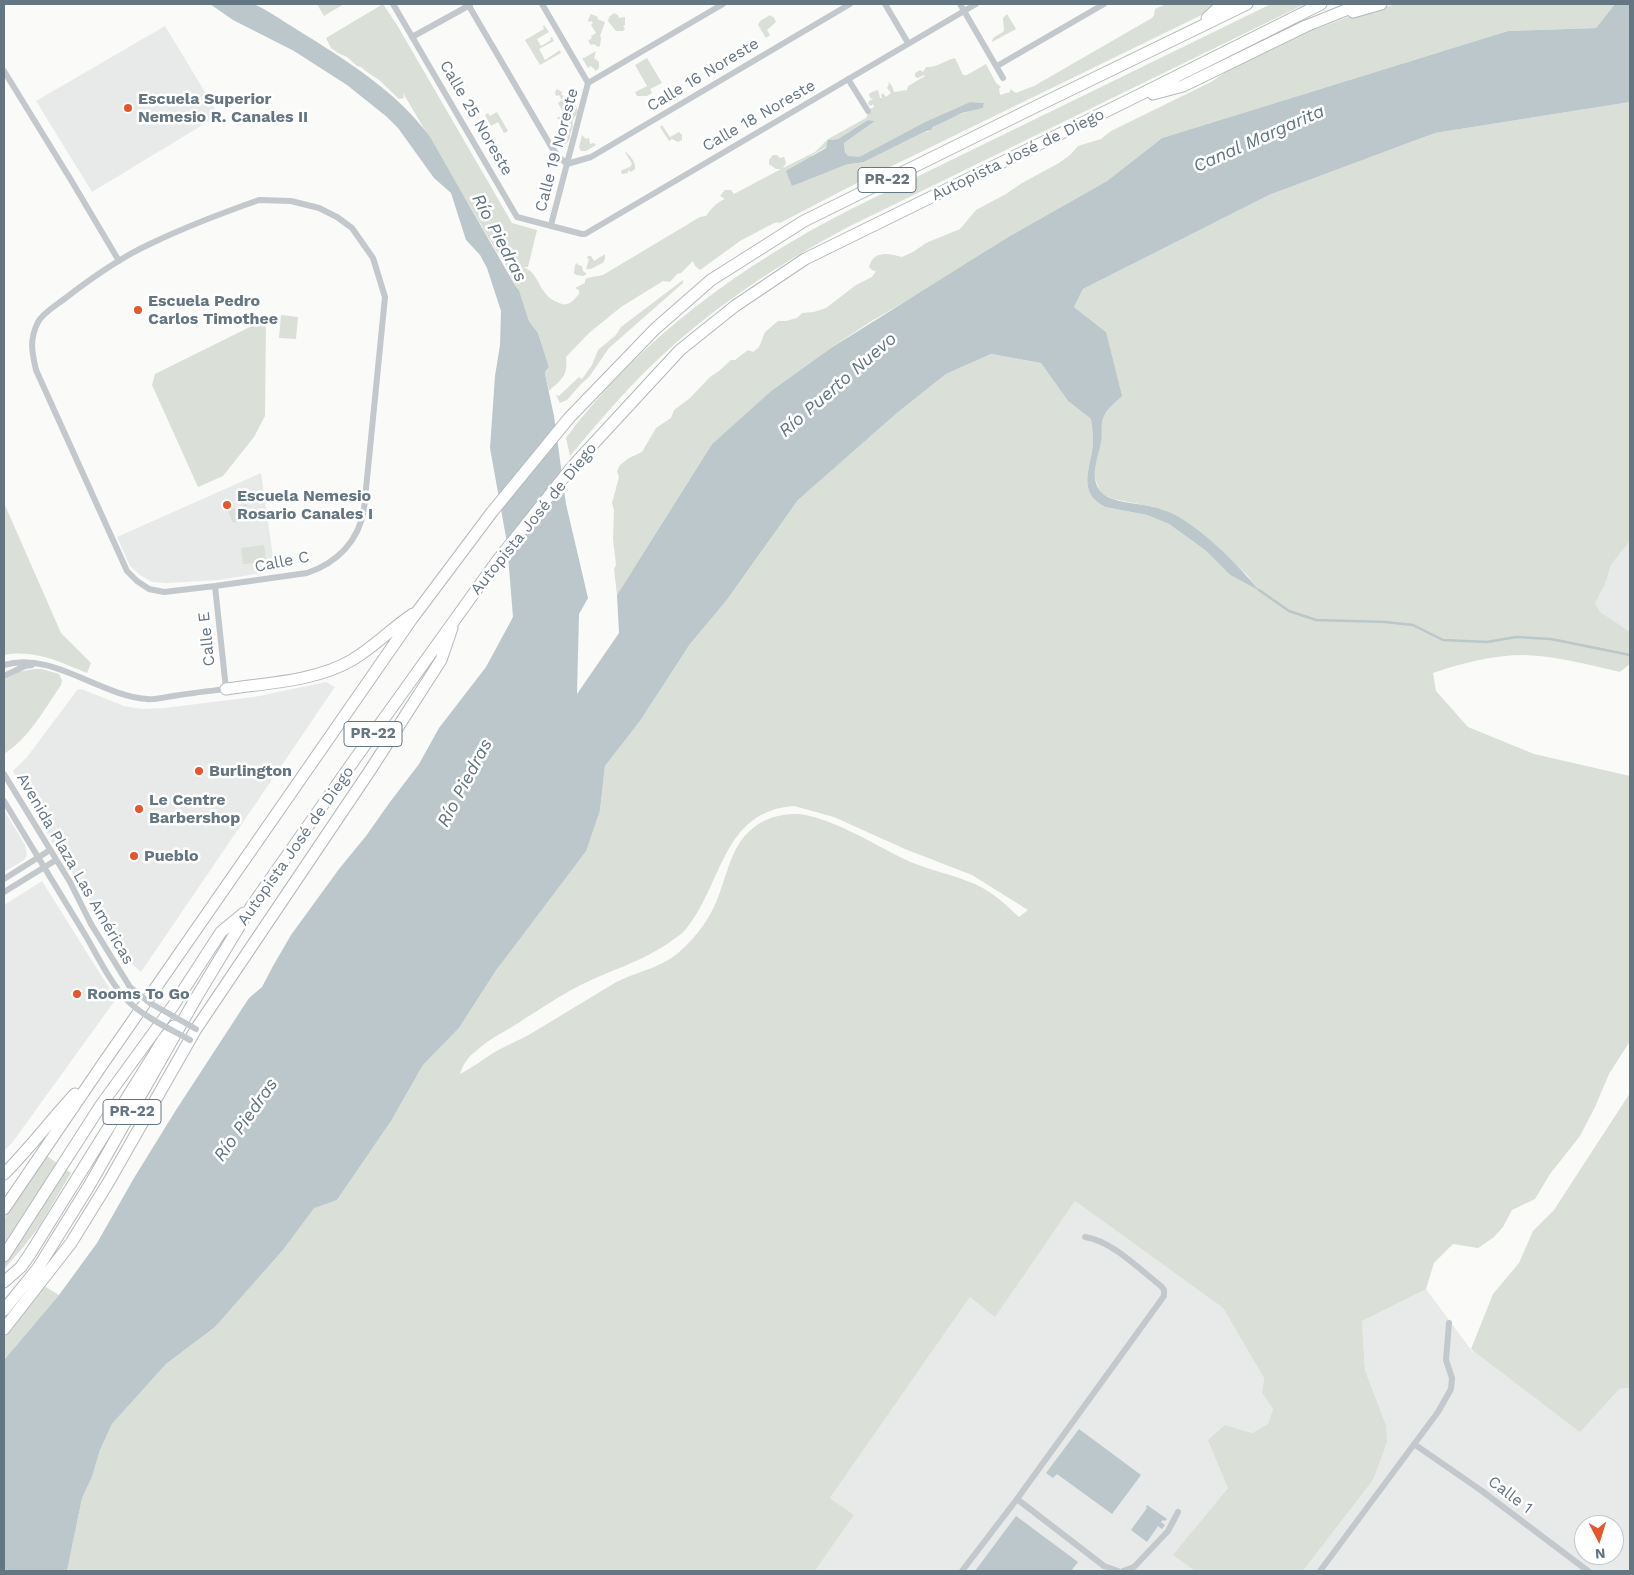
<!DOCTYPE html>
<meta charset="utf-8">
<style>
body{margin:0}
#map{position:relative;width:1634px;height:1575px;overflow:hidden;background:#fafaf8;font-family:"Work Sans",sans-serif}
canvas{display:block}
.frame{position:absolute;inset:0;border:5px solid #657683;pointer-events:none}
.north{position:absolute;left:1574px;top:1515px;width:50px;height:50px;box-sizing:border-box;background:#fff;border:1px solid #c1c8cd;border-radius:50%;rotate:175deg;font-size:14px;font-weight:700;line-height:20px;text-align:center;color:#657683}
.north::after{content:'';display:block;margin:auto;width:18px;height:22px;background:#e4572e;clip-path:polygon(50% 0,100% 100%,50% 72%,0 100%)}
</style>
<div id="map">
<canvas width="1634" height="1575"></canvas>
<div class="frame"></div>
<div class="north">N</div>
</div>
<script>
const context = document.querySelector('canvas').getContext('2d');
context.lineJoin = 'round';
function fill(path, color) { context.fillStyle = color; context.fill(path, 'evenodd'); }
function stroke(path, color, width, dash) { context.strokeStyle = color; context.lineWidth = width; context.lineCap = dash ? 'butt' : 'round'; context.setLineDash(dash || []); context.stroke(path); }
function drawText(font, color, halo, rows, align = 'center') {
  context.font = font + ' "Work Sans",sans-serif'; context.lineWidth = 5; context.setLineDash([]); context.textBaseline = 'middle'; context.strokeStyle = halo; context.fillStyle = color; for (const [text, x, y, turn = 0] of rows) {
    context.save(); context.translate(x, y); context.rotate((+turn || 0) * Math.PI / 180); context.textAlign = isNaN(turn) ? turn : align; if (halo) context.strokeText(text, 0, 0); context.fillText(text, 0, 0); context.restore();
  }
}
const built = new Path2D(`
 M165,26L219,115L92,192L36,101Z
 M261,473L275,571L218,580L167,583L152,582L140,575L130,566L117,537Z
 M1630,541V632L1599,612L1595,603L1605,585L1611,565Z
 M326,682L335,687L141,972L122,955L78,881L55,848L13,771L27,757L78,689L84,690L124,706L142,709L164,708L254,697Z
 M4,810L25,845L27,855L24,860L4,872Z
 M42,881L116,999L12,1143L4,1151V905Z
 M1075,1201L1223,1308L1264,1378L1262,1393L1273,1409L1268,1424L1252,1433L1225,1425L1228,1488L1174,1555L1195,1571H815L854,1515L830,1498L970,1297L995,1316Z
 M1426,1289L1472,1351L1619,1389L1630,1388V1571H1303L1373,1480L1386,1425L1365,1370L1362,1321ZM1584,1525H1614V1555H1584Z`);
const green = new Path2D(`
 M317,4H344L324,16Z
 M383,4L397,25L512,223L537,230L528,267H523C541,273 537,295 559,303C562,304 564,305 567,304C572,303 576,297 579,294V290L575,288L585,283V280L587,278L603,275L700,217L706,216C711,209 717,202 725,199L720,196L725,190H731L734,194L781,169H776L769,164V160L773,155H777L780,158L784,157L786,163L783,168L815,152L828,139L866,118L870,109L874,107L873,104L871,106L868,104L869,101L873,99L870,98L869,94L872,92L878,90L880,98H882L881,95L883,93L886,97L891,93L887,88L889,84L888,81L892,86L894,92L907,90L908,86L925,76L924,75L918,78L915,77V73L920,70L923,72L926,67C937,68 945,60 955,58L963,75H967L986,64L996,83L1001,87L999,89L1000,95L1010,92V89L1016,93L1034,86L1152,18L1154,15L1155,9L1166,4H1224L853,185L778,224L780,222L774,223L740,241L700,270L695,266L693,261L681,273L677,274L670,282L663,281L621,307L589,333L566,357C568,376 562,379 549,391L545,374L549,367L538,333L529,321L519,290L516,287L510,275L516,266L510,271L497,252L403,93L404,98L399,99L379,80L367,72L361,67L357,66L347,57L338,53L331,48L326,38ZM970,102L984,103L983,108C965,112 942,118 928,132H924L864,162L847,165L811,156L826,147L832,139H838L868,120L875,121L844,143L846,155L851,157H859L925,122Z
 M1271,4H1305L848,227C777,265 710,309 652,365C622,394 596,425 570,456L566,438C640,338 743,264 853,208Z
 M1397,4H1615L1596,28L1508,31L1162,138L1107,181L1010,236L937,283L870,322L831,348L771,391L712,444L617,595L614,569L616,565L613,539L614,510L612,503L619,477L617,471L620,465L629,458L642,452L656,428L671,418L674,410L690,398L710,377L719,371L731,360H735L748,350L753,352L759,347L765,332L778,321H786L797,318L802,313L814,312L826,308L856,285L872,277L876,271L872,270L869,267C873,250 889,253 902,257L913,252L926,243L960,229L976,210L1006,194L1022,183L1059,163L1070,155L1078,146L1101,139L1111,131L1211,82L1239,63L1297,36L1362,12Z
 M614,13L618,15L619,18L625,17V25L623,26L625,29L623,31H616L608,21L609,17Z
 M591,14L598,17L597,19L605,22L600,36L601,38L600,46L598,47L594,44L591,45L588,41L592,38L591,36L596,33L591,25L593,23L591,21L589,22L588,20Z
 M1007,14L1016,29L992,42L993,38L1004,31L1003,18Z
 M770,15L772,17L773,16L776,22L767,30L770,35L766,38L758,25L760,21Z
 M544,25L549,32L537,39L541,46L551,40L550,38L552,37L554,41L539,49L545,60L560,50L561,53L540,65L525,40L544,29L543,27Z
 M596,51L594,58L599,62V68L596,71L591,66L588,68L582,58H584Z
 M647,58L662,83L650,89L652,93L647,96H637L635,92L647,86L635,65Z
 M557,89L562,92L561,95H563V98L575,100V104L578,111C576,117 571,120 573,126L570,135V139L563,147L558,145L553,139L554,136L565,130L564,127L567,125L564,119L560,121L557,118L564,114L558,103L562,100L559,95L556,96L555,92Z
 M1630,102V541L1611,565L1605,585L1595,603L1600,612L1630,632V664L1620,672C1589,665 1557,656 1524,655C1494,655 1462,663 1433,673L1436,691L1468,727L1534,754L1630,776V1041L1609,1074L1595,1107L1580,1136L1550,1174L1535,1199L1512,1210L1503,1227L1494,1237L1478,1248L1453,1244L1434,1263L1426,1289L1362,1321L1365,1370L1386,1425L1387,1442L1373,1480L1303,1571H1195L1173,1555L1228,1488L1208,1440L1225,1425L1252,1433L1268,1424L1273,1409L1262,1393L1264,1378L1223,1308L1075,1201L995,1317L970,1297L830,1498L854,1515L815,1571H67L82,1498L92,1477L100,1450L112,1424L166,1364L215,1327L283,1250L314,1207L337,1200L391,1121L423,1065L459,1028L600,810L605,766L640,721L690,644L726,601L798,500L897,413L946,374L991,354L1041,363L1068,401L1091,419C1092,427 1093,435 1093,443C1091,468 1076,492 1105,507L1147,515L1169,524L1205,550L1230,575L1259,590L1247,575L1203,534L1182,519L1154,507L1113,499L1103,495L1099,489L1095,478L1094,469L1101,441L1106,332L1074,307L1083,289L1269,195L1435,133ZM794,806L834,817L905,849L972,875L1028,910L1019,917C1006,905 994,893 977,885C953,874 926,870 902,858C874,844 830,817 798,814C782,813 764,818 752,829C733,844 728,870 720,892C712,916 697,937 678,953C659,969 634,972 613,984C586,1000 559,1017 532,1033C520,1040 507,1045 495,1052C483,1059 472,1068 460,1074C463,1064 468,1057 477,1050C488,1040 502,1033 515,1025C534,1013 553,1000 573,989C606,971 644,962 674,939C678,936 683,933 686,929C723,884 722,811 794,806Z
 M497,112L508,131L504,133L498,122L491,126L485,115L488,113L490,116Z
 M662,125L670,137L679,132L682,135V140L678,142L672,139L669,141L660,127Z
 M582,135L586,139L589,138L590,144L594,143L596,145L586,151H581L579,147Z
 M625,152H626C631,157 636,162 635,169L631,172L628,170V173L622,174L621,172L622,170L630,167L632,164Z
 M605,254V259L603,263C596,265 593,270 586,269L589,259L587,258L588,256H591L594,261Z
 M577,263L578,265L582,266L583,271L587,274L583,276L576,275L574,273L575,265Z
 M683,280V283L609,348L589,377L581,384L567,400L560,403L556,395L559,396L561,394L579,377L582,379L592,365L598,350L616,335L621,327Z
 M281,315L298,317L296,339L279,338Z
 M266,319L265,416L254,437L223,476L198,487L152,385L155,374Z
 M4,503L61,633L91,663L87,673C60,662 34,649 4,655Z
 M246,504L251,515L233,523L228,511Z
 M264,545L266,562L243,564L241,548Z
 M34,669H42L59,674L62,680L61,685C44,710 29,738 4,754V680L18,672Z
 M1630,1093V1388L1619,1389L1580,1432L1471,1349L1493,1294L1519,1263L1533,1231L1554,1210Z
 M47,1156L71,1173L39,1227L24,1246L4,1269V1219Z
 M44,1286L59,1295L4,1360V1337Z`);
const water = new Path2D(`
 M210,4C221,4 244,1 253,4C263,7 286,23 296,29C344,59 397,91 430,137L516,287L519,290L529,321L538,333L549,367L546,371L545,374L554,416L566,504L588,598L579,614L577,694L619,633L617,595L712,444L771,391L831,348L1010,236L1107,181L1162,138L1508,31L1596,28L1615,4H1630V102L1435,133L1269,195L1083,289L1074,307L1106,332L1122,396C1116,402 1107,408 1104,416C1100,422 1103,434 1101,442C1098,459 1088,478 1102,493C1111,503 1139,503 1153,507C1159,508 1165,511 1171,513C1200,526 1239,566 1260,591L1230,575L1205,550L1169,524L1147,515L1105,507C1076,492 1091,468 1093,443C1093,435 1092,427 1091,419L1068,401L1041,363L991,354L946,374L897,413L798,500L726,601L690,644L640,721L605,766L600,810L586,851L497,969L459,1028L423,1065L391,1121L337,1200L314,1208L283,1250L215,1327L166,1364L112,1424L100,1450L92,1477L82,1498L67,1571H4V1360L59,1295L97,1243L134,1178L176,1110L249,998L262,987L273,966L291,935L339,869L366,836L390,802L419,764L439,728L486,667L513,617L507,543L490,448L495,376L500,345L501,311L487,268L480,255L466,240L451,193L434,178L398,128L387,117L347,85L294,51L233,20Z
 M970,102L984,103L983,108L962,113L933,127L931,130L924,132L864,162L845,165L792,186L786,171L826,148L828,140L838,139L868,120L875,121L844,143L845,152L848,156L859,157L925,122Z
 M1079,1429L1141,1475L1112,1514L1057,1474L1053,1478L1046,1473Z
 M1147,1505L1167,1519L1165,1521L1163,1520L1161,1522L1165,1525L1162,1529L1158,1526L1147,1542L1131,1530L1147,1508L1146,1507Z
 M1016,1516L1078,1562L1071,1571H975Z`);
const stream = new Path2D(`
 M1259,590L1289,611L1316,620L1385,622L1413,625L1443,640L1487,642L1516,637L1551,639L1630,655`);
const minor = new Path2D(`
 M393,4L517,217L582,234H585L976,4
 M542,4L588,83L551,225
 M885,4L908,43
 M960,4L1003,78
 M469,6L552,148L560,158L567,164L591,157L850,4
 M412,37L470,5
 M997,66L1104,4
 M4,71L71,180L119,261
 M848,79L868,111
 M588,83L723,4
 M259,200L291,201L319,208L337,217L352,228L373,258L385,297L364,509C359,541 337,563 307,573L215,586L164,592L149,589L137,581L127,571L36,370C32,352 29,340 38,322C43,313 55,306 63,300C90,279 119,258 150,244C185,227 222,213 259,200Z
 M4,665C52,651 98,695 147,699C155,700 165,697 173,696C191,693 209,691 226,689L215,586
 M4,676L25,666L32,665
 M4,774L70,882L91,924
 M4,801L81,928
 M4,879L50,850
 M4,892L56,860
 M1414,1444L1482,1491L1588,1571
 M1017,1499L1104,1566L1118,1571
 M962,1571L1017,1499L1164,1296V1290L1161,1286C1139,1269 1112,1241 1085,1237
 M1123,1571L1134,1567L1168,1531L1178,1512
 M1320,1571L1438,1412L1451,1389L1452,1378L1446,1360L1449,1323`);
const motorway = new Path2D(`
 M1353,12L1381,4
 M1207,18L1218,8L1228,4
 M1153,94L1183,86L1306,26L1361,4
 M226,689C266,683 317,681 352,660C374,647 392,628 413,614
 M4,1174C29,1149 51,1120 75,1094
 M4,1209L102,1065L411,620L492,512L569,418L655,329L711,280L804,221L1037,106L1247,4
 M4,1256L101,1105L173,1006L221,932L244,913
 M4,1282L21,1267L30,1254L163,1040L174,1026
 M4,1310L38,1268L89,1186L196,998L251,907L355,759L497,561L572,467L680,350L735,306L805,259L1129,100L1321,4
 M4,1329L71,1243L108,1183L196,1029L371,769L441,660L452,628`);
const minorBridge = new Path2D(`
 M91,924L130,987L150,1003L196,1029
 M81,928C95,950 109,982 127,1000C142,1016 170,1029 190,1040`);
const markers = [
 [128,108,5,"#e4572e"],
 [138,310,5,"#e4572e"],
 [227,505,5,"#e4572e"],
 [199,771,5,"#e4572e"],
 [139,809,5,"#e4572e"],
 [134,856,5,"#e4572e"],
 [77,994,5,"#e4572e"]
];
const shields = [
 [887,180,58],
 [373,734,58],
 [132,1112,58]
];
const shieldNames = [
 ["PR-22",887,180],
 ["PR-22",373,734],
 ["PR-22",132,1112]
];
const streetNames = [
 ["Calle 16 Noreste",703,75,-31],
 ["Calle 18 Noreste",759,116,-30],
 ["Calle 25 Noreste",476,118,60],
 ["Calle 19 Noreste",557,150,-75],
 ["Autopista José de Diego",1018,155,-26],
 ["Autopista José de Diego",534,519,-51],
 ["Calle C",282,562,-11],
 ["Calle E",207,639,-96],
 ["Autopista José de Diego",296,846,-55],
 ["Avenida Plaza Las Américas",75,869,60],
 ["Calle 1",1510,1495,37]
];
const poiNames = [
 ["Escuela Superior",138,99],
 ["Nemesio R. Canales II",138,117],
 ["Escuela Pedro",148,301],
 ["Carlos Timothee",148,319],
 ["Escuela Nemesio",237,496],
 ["Rosario Canales I",237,514],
 ["Burlington",209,771],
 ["Le Centre",149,800],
 ["Barbershop",149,818],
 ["Pueblo",144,856],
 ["Rooms To Go",87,994]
];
const waterNames = [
 ["Canal Margarita",1259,139,-24],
 ["Río Piedras",499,238,62],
 ["Río Puerto Nuevo",838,385,-41],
 ["Río Piedras",465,783,-62],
 ["Río Piedras",246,1120,-55]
];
fill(built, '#e8e9e9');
fill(green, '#dadfd7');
fill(water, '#bbc7cb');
stroke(stream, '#bbc7cb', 2.5);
stroke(motorway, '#b4b9bd', 13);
stroke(minor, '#c3c8cc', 6);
stroke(motorway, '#fff', 11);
stroke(minorBridge, '#c3c8cc', 6);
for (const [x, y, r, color] of markers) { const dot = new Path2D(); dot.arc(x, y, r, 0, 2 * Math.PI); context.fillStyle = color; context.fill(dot); stroke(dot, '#fff', 2); }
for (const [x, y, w] of shields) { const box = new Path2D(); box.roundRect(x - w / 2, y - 12.5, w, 25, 4); context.fillStyle = '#fff'; context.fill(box); stroke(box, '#657683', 1); }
drawText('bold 15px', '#657683', null, shieldNames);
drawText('16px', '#657683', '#fff', streetNames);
drawText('bold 16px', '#657683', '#fff', poiNames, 'left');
drawText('italic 18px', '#60757c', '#fff', waterNames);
</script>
